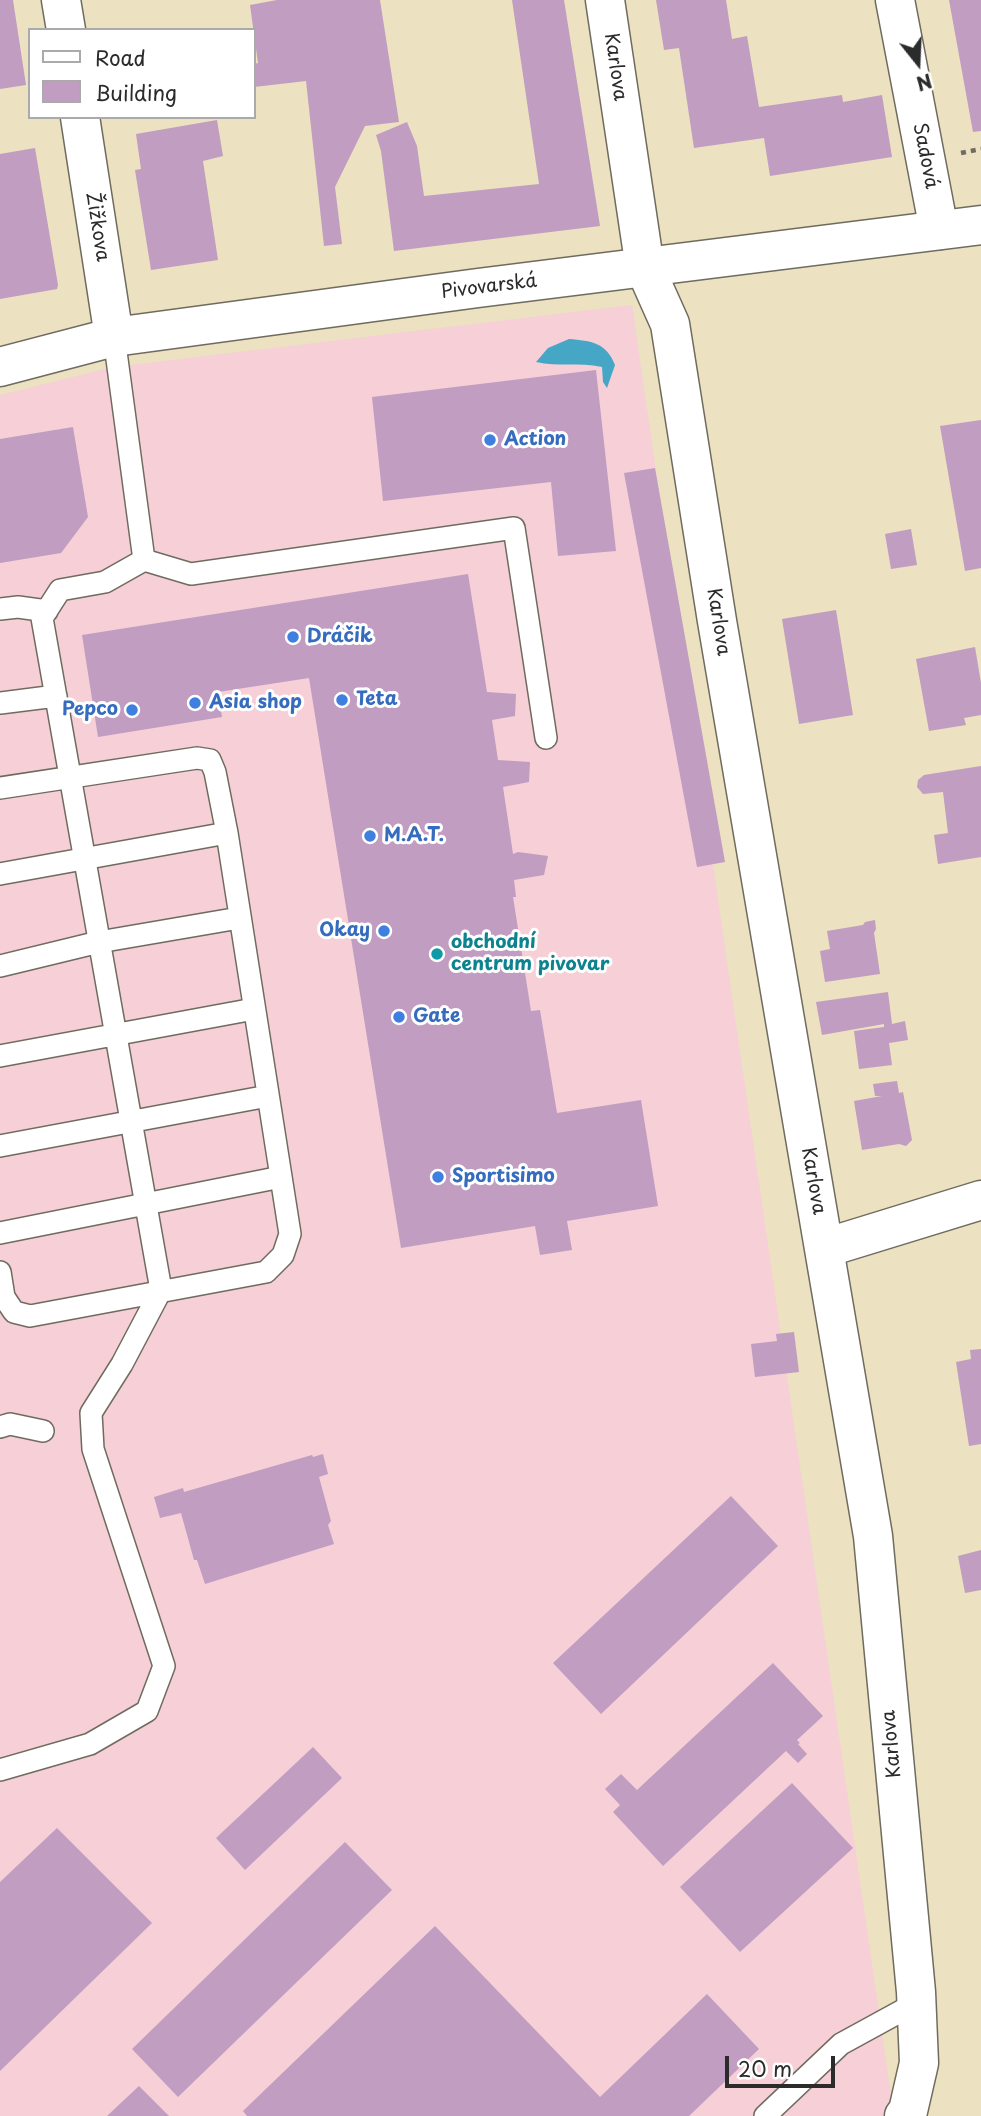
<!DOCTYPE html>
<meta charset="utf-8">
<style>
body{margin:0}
#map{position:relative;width:981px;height:2116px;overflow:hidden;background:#ece1c0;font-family:"Playpen Sans",sans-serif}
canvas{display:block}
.legend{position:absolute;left:28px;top:28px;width:228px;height:91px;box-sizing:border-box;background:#fff;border:2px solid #aaa;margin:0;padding:9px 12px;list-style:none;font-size:21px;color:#2b2b2b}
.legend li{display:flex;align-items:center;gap:14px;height:35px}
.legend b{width:35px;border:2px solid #aaa}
.north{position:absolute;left:883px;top:28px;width:70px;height:70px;-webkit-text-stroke:5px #fff;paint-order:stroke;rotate:162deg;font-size:19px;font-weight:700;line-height:28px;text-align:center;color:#2b2b2b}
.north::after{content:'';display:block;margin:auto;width:24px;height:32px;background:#2b2b2b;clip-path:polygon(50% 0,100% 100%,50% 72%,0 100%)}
.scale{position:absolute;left:725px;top:2056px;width:110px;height:32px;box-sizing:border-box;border:4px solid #2b2b2b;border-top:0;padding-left:9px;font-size:21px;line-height:24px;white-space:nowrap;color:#2b2b2b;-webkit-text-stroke:5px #fff;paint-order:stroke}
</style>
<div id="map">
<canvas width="981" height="2116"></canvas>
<ul class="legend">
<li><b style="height:9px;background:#fff"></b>Road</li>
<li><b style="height:19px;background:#c09dc1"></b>Building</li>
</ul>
<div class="north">N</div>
<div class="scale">20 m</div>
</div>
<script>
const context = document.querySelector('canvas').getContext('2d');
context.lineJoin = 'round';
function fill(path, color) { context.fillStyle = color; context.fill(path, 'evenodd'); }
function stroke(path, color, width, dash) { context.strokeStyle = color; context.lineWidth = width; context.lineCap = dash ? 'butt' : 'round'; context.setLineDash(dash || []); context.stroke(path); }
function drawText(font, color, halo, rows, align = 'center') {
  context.font = font + ' "Playpen Sans",sans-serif'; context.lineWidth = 6; context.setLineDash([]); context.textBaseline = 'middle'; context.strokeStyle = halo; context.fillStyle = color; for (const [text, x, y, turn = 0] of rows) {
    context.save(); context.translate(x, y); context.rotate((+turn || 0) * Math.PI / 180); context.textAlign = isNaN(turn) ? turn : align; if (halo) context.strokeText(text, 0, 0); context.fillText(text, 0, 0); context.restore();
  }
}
const built = new Path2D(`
 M632,305L894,2116H0V395L113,367Z`);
const water = new Path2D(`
 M569,339C591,341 606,342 615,365L607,388L603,382L602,367C579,362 558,367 536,362L548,348Z`);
const building = new Path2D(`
 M0,0H13L26,85L0,89Z
 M277,0H380L399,122L365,126L335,187L342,244L324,246L306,81L254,87V64L258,63L250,5Z
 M512,0H564L600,226L394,251L381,151L376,135L407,122L417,146L424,196L539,184Z
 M656,0H726L732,39L747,36L759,107L842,95L843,102L882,95L892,157L770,176L764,138L694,148L679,48L664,50Z
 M949,0H981V131L973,132Z
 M217,120L223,156L203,161L218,260L151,270L135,170L141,169L136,134Z
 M35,148L58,285L57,289L0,299V154Z
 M596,370L616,551L558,556L551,482L383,501L372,397Z
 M981,420V568L965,571L940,426Z
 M73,427L88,517L61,553L0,563V439Z
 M655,468L725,862L697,867L624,473Z
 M911,529L917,565L891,569L885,534Z
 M468,574L487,692L516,694L515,716L492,720L498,760L530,762L529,782L503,787L513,854L518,852L548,856L544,875L514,880L516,897H513L531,1011L540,1010L557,1113L641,1100L658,1206L567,1221L572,1250L540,1255L535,1226L401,1248L309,678L218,692L222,717L98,737L82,635Z
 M836,610L853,715L799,724L782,619Z
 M975,647L981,683V715L964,718L966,725L929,731L916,659Z
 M981,766V857L938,864L934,835L948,833L943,792L923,794L917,787L918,780L924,775Z
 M875,920L876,929L874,933L880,974L825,982L820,951L830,949L827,931L863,925L865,922Z
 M888,992L892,1024L905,1021L908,1040L889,1043L892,1065L859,1069L854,1031L884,1027V1024L822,1035L816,1002Z
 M897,1081L899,1093L903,1092L912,1140L906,1146L899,1144L862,1150L854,1101L882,1096H875L873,1084Z
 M794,1332L799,1372L755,1377L751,1344L777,1341L776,1334Z
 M981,1349V1444L969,1446L956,1362L971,1359L970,1350Z
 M323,1454L328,1474L319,1477L331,1521L328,1525L334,1544L205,1584L197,1560H194L181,1513L160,1518L154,1497L183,1488L184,1492L312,1455L313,1457Z
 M731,1496L778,1546L601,1714L553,1663Z
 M981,1550V1590L965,1593L958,1556Z
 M773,1663L823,1716L797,1740L800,1743L798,1744L807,1754L798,1763L786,1751L663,1866L613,1812L620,1805L605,1789L621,1774L637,1790Z
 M313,1747L342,1778L245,1870L216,1838Z
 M792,1783L853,1848L740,1952L680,1887Z
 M57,1828L152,1923L0,2071V1882Z
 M345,1842L392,1890L178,2097L132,2049Z
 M435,1926L600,2097L707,1994L759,2049L689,2116H247L243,2111Z
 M139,2086L169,2116H107Z`);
const path = new Path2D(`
 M961,153L981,149`);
const service = new Path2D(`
 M144,560L191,574L514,528L546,738
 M0,609L18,607L47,611
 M0,703L56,696
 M0,788L197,758L210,760L215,772L227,833L290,1234L283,1255L266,1272L30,1316L14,1312L4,1297L0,1272
 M0,874L227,833
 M0,966L99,942L239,918
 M0,1056L254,1009
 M0,1146L268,1096
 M0,1233L281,1177
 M0,1427L10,1424L43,1431
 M0,1770L90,1744L147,1711L164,1666L93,1449L91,1413L122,1364L161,1290L42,618L60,590L105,582L144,560L114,337
 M765,2116L841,2044L916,2003`);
const minor = new Path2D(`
 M605,0L645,268L670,324L717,621L873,1536L916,1992L919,2063L908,2111L904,2116
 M895,0L939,230`);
const tertiary = new Path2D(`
 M61,0L66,30
 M80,117L114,337
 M0,367L114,337L478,288L981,225
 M825,1248L981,1200`);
const markers = [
 [490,440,7,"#3f7fe0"],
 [293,637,7,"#3f7fe0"],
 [342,700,7,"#3f7fe0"],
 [195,703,7,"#3f7fe0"],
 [132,710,7,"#3f7fe0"],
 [370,836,7,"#3f7fe0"],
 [384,931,7,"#3f7fe0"],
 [437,954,7,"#0f9aa8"],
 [399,1017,7,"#3f7fe0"],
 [438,1177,7,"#3f7fe0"]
];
const streetNames = [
 ["Karlova",615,67,82],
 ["Sadová",925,156,79],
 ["Žižkova",97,227,81],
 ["Pivovarská",489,287,-7],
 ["Karlova",718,622,81],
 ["Karlova",813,1181,80],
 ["Karlova",892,1744,-95]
];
const shopNames = [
 ["Action",504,440],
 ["Dráčik",307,637],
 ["Teta",356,700],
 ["Asia shop",209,703],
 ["Pepco",118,710,"right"],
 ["M.A.T.",384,836],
 ["Okay",370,931,"right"],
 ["Gate",413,1017],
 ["Sportisimo",452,1177]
];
const cultureNames = [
 ["obchodní",451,943],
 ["centrum pivovar",451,965]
];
fill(built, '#f6cfd7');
fill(water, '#46a6c5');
fill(building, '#c09dc1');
stroke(service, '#6f6b5f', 24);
stroke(minor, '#6f6b5f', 41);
stroke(tertiary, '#6f6b5f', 41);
stroke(path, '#6f6b5f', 4.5, [5, 5]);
stroke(service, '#fff', 21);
stroke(minor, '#fff', 38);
stroke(tertiary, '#fff', 38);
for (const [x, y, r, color] of markers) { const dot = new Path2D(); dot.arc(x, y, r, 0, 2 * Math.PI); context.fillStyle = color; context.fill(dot); stroke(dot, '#fff', 2.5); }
drawText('19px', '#2b2b2b', '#fff', streetNames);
drawText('bold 19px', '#366cbe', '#fff', shopNames, 'left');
drawText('bold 19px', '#0d838f', '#fff', cultureNames, 'left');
</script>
